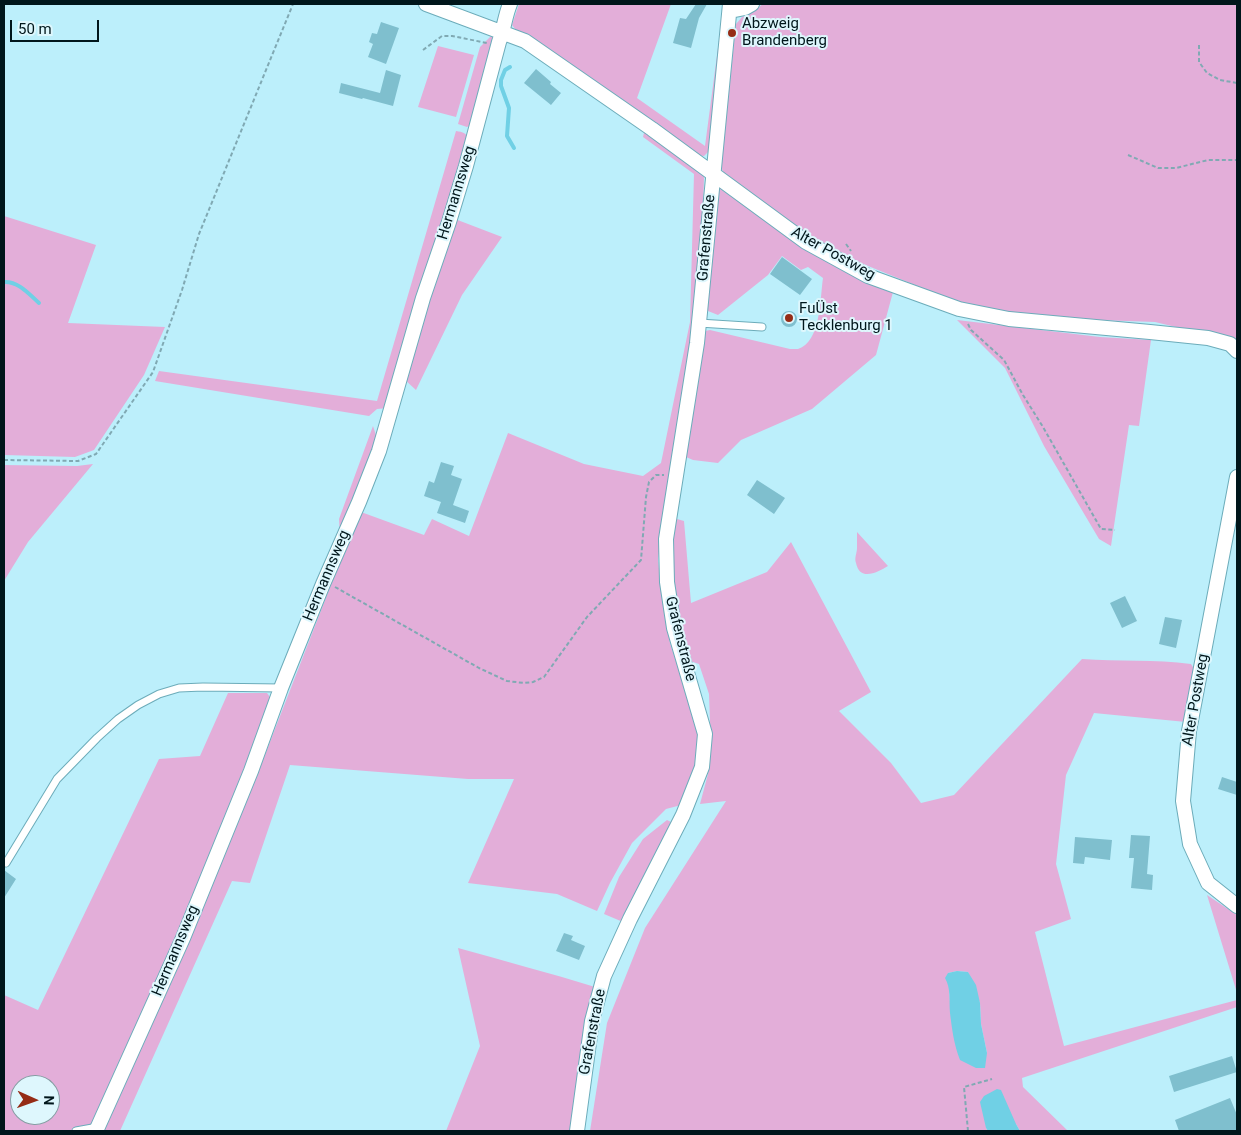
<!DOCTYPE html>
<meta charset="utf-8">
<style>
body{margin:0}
#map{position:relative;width:1241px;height:1135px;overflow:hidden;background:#bceffb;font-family:Roboto,sans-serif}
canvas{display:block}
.frame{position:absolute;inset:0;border:5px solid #00161b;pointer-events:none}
.north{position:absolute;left:10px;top:1075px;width:50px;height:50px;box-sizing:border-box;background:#def7fd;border:1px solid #859da3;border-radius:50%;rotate:92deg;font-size:14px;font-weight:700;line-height:20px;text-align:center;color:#00161b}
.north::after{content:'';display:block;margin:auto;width:18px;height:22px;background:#952c16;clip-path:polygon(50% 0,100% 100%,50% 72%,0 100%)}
.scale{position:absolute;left:10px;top:20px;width:89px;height:22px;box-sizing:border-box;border:2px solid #00161b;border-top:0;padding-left:6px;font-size:15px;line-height:18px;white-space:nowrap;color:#00161b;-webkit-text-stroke:4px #def7fd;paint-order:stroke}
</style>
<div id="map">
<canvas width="1241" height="1135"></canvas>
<div class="frame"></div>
<div class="north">N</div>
<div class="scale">50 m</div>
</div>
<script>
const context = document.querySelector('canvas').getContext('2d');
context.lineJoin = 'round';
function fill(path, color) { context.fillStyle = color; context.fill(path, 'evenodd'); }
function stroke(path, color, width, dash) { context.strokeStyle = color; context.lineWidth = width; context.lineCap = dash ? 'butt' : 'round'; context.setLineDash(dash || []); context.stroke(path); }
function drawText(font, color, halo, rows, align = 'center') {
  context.font = font + ' Roboto,sans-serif'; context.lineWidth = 4; context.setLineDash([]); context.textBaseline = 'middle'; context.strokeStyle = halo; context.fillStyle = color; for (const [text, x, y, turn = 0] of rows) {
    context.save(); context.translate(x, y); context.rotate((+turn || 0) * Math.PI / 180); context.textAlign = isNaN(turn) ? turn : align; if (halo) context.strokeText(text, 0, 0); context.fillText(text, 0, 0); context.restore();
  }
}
const green = new Path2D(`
 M519,4H671L637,98L705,146L721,25L724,23L710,150L704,156L696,155L519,34L512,25Z
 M763,4H826L834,5L835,4H1237V346L1230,340L1155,322L1098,320L1011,312L961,302L937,294L846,257L817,240L725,176L721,167L736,24L742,17L748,15Z
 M492,35L495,39L471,125L467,127L458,124L480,47Z
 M438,46L474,55L456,117L418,107Z
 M456,131C463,132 467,133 468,140L388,408L377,409L369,416L155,381L159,371L377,401Z
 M644,133H651L701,168L704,177L703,212L689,368L671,465L658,559L662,599L670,643L697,725L700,749L685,804L666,809L632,843L610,883L597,911L557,894L468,883L514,779H468L290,765L250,883L232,881L120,1131H4V995L38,1010L159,759L200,756L228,693H267L272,700L248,765H261L341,559L361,512L424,535L432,519L469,536L508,433L584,464L643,476L661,463L690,322L694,174L643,137ZM20,1085H50V1115H20Z
 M719,188L817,256L893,292L876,355L812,409L741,440L718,463L693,460L686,457L705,331L710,330L790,349C793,349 795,349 798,349C821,342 820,298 823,278L808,267L801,270L782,256L768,275L718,315L708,311L707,307L717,191Z
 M4,216L96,245L68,323L165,327L144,375L94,450L75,457L4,455Z
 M455,219L502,237L462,295L416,390L405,380Z
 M957,320L1100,337L1151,340L1139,426L1129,425L1111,546L1099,539L1044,446L1005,368Z
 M373,426L378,441L340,536L339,519Z
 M93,464L28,542L4,581V465L77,466Z
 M677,519L684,521L691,603L767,572L791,542L871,692L839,711L891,763L921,803L954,795L1082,659C1118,662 1155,659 1191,664L1196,672L1186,722L1094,713L1066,775L1056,864L1071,919L1035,932L1064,1046L1237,1000V1007L1022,1078L1023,1087L1068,1131H1020L1016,1124L986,1128L988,1131H590L607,1023L645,928L726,801L700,804L708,774L711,749L709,694L699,664L690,661L683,636L673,583L669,544L673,524ZM957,971L968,972L980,1003L981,1024L987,1053L951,1016L948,973Z
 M857,532L888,566C878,572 860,582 856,563C854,558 857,553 857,548C857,542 857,537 857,532Z
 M667,820L673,823L623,922L604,914L619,877L643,839Z
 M1207,895L1237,915V993Z
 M458,948C504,961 550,973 595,987L571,1131H446L480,1046Z`);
const water = new Path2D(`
 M957,971L968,972L976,985L980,1003L981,1024L987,1053L985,1068H976L960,1060C954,1045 952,1029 950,1013C949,1001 951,988 945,978L948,973Z
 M997,1089L1001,1090L1016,1124L1020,1131H988L986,1128L980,1102L984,1096Z`);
const stream = new Path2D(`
 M510,67L505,70L501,80V86L509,108L507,136L514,148
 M4,282C18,281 29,294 39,303`);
const building = new Path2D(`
 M696,4H707L699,18L691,48L673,43L680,18L686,19Z
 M381,22L399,28L386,64L368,57L373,44L369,42L372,33L377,34Z
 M536,69L551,82L550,84L561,93L551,105L524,83Z
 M386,70L401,75L393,106L363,98L362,99L339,93L341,83L380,93Z
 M782,257L812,279L800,295L770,274Z
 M781 319a8 8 0 1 1 16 0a8 8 0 1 1-16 0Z
 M441,462L454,466L451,475L462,479L453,505L469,511L465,523L437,513L441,502L424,496L429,481L434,483Z
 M757,480L785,498L774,514L747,495Z
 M1125,596L1137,621L1122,628L1110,603Z
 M1165,617L1182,620L1176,648L1159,644Z
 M1222,777L1237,782V795L1218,789Z
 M1131,835L1150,836L1147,874L1153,875L1152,890L1131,888L1134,858H1129Z
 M1075,837L1112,840L1110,860L1085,857L1084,864L1073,863Z
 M4,870L16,879L4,898Z
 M564,933L573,936L571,940L585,946L579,960L556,951Z
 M1232,1056L1237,1072L1174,1092L1169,1076Z
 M1230,1098L1237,1115V1131H1179L1175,1120Z`);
const path = new Path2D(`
 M1199,45V62L1207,73L1220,80L1237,83
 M423,50L442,36H452L487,43
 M1128,155L1158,168H1176L1208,160H1237
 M846,244L851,251
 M968,324L971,330L1004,360L1023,395L1043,427L1101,529L1115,530
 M4,460L78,461L96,454L153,372L182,290L199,234L293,4
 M335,587L479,668L507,681L524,683L533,682L544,677L587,617L641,560L646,497L649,482L656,475H664
 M968,1131L964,1087L992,1079`);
const lane = new Path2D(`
 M699,323L762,327
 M6,863L57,779L97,738L118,719L138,705L159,694L179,688L203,687L281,688
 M76,1131L98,1127`);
const street = new Path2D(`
 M426,4L525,41L652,129L806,242L868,276L959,309L1009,319L1150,332L1208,338L1230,344L1237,351
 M730,11L745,8L752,4
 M1237,477L1189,731L1183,801L1190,844L1208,883L1237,906
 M96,1131L183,938L251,771L281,688L323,584L359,502L379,451L423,298L449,222L466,166L499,42C504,29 505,16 510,4
 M577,1131L592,1021L604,976L630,919L683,815L702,767L705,734L674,628L667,582L666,539L697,343L730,4`);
const markers = [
 [732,33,5,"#952c16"],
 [789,318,5,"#952c16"]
];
const poiNames = [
 ["Abzweig",742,24],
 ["Brandenberg",742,41],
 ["FuÜst",799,309],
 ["Tecklenburg 1",799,326]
];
const streetNames = [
 ["Hermannsweg",457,193,-73],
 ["Grafenstraße",707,238,-85],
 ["Alter Postweg",833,254,29],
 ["Hermannsweg",327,576,-67],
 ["Grafenstraße",680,639,76],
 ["Alter Postweg",1196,700,-80],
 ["Hermannsweg",176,951,-67],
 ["Grafenstraße",593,1032,-79]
];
fill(green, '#e3aed9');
fill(water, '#70d0e5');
stroke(stream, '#70d0e5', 4);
fill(building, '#7fbfce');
stroke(lane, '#6cacba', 9);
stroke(street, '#6cacba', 16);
stroke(path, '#80a9b3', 2, [4, 2.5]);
stroke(lane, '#fff', 7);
stroke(street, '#fff', 14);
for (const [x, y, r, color] of markers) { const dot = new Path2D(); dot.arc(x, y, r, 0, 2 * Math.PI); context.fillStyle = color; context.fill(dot); stroke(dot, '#def7fd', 2); }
drawText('15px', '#00161b', '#def7fd', poiNames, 'left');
drawText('15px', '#00161b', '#def7fd', streetNames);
</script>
